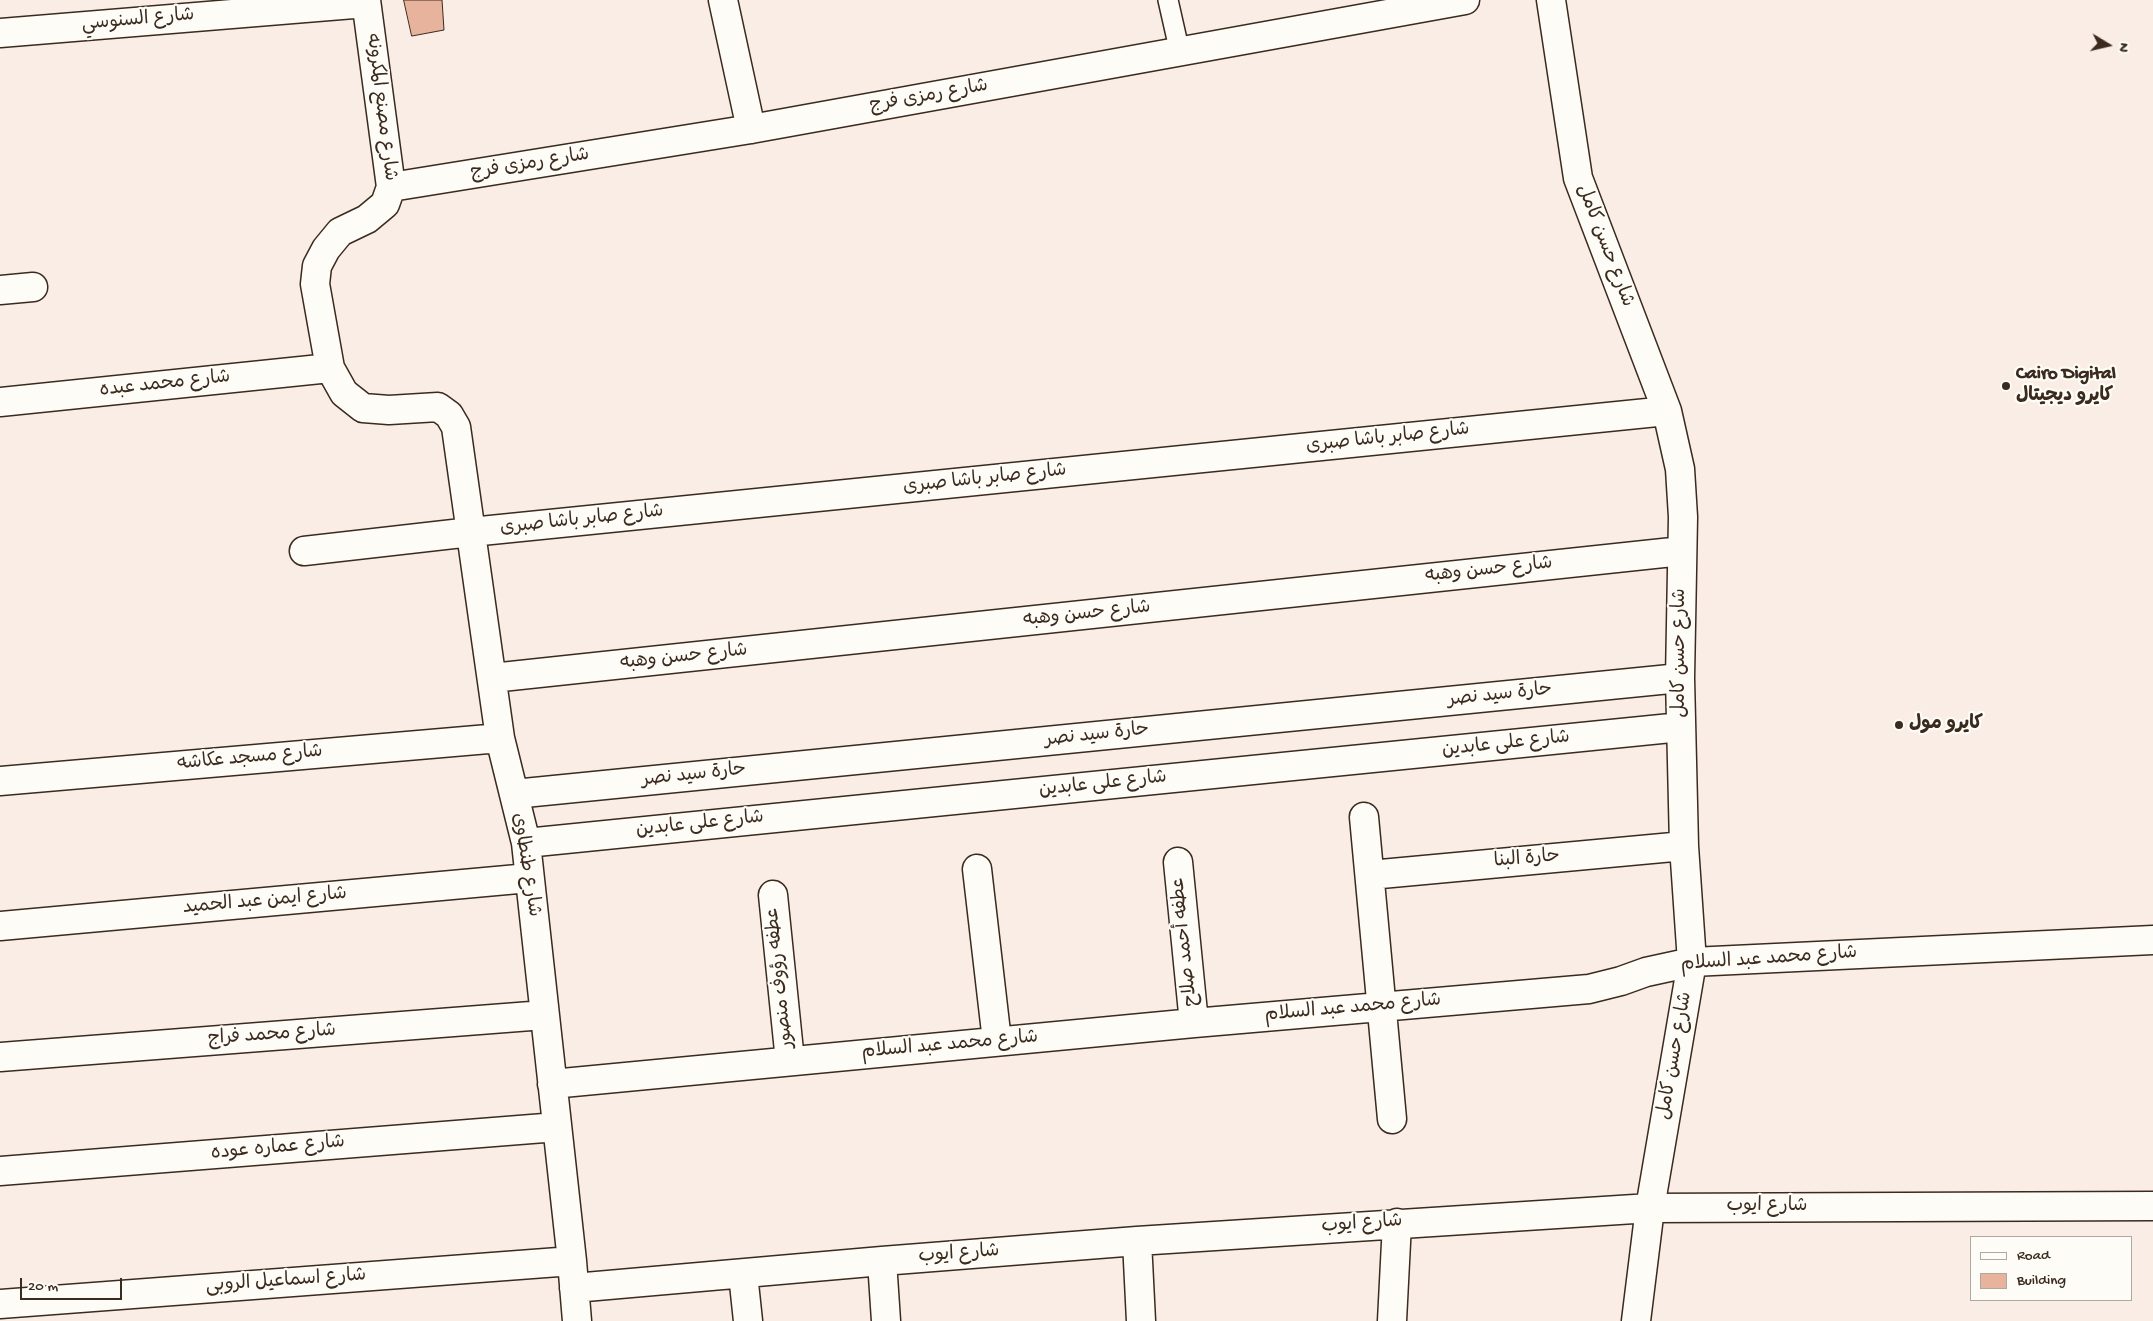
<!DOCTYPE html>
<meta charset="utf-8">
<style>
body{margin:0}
#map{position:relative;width:2153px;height:1321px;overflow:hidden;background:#f9ede5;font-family:"Gochi Hand",sans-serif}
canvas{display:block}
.legend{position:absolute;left:1970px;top:1236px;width:162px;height:65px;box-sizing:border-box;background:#fdfcf7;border:1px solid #afa8a0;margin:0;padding:6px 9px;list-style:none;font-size:15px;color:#3b2a1e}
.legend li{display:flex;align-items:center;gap:10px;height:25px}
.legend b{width:25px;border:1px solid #afa8a0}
.north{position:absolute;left:2083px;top:20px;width:50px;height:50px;-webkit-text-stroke:4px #fdfcf7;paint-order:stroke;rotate:99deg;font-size:14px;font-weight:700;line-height:20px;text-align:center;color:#3b2a1e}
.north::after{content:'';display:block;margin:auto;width:18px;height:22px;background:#3b2a1e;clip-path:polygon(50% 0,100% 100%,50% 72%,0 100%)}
.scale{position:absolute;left:20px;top:1278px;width:102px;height:22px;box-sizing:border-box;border:2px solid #3b2a1e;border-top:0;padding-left:6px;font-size:15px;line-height:18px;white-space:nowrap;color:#3b2a1e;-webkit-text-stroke:4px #fdfcf7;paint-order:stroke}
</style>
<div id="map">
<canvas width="2153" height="1321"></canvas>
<ul class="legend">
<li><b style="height:6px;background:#fdfcf7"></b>Road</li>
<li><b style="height:14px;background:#e8b39c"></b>Building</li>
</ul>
<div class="north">N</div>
<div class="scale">20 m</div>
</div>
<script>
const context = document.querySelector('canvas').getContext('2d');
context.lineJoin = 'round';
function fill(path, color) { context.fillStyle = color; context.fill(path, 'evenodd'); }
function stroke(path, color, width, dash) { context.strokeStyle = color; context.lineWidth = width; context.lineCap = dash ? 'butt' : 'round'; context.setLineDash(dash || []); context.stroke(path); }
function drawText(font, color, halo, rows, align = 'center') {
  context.font = font + ' "Gochi Hand","Playpen Sans Arabic",sans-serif'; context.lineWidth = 4.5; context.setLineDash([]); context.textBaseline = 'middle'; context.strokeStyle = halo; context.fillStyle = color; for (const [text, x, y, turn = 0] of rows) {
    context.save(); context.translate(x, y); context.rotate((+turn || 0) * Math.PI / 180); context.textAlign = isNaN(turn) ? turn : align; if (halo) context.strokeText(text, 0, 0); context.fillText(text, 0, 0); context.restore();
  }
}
const building = new Path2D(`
 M404,0H442L444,30L412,36Z`);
const service = new Path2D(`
 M1168,0L1180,53`);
const minor = new Path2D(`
 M366,0L391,187L385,204L367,219L340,232L326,249L317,266L315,284L330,368L344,393L363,408L389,410L438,407L449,415L456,427L500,738L526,843L572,1261L577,1321
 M723,0L751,129
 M1551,0L1578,178L1667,411L1680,469L1683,517L1680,678L1684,846L1692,962L1650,1208L1636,1321
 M0,33L366,3
 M391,187L751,129L1465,0
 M0,290L33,287
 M0,402L330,368
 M304,551L471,532L1667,411
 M492,678L1682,551
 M0,781L500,738
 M514,794L1680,678
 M1364,817L1392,1119
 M526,843L1681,727
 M1178,862L1194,1023
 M977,869L997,1041
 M1370,875L1684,846
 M773,895L790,1061
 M0,926L529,878
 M0,1057L544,1015
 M552,1084L1194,1023L1589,989L1621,981L1646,972L1692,962L2153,940
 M0,1171L557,1127
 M1137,1241L1141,1321
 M882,1261L886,1321
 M743,1274L748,1321
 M574,1288L882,1261L1137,1241L1650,1208L2153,1206
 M0,1304L572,1261
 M1392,1321L1397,1223`);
const markers = [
 [2006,386,5,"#3b2a1e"],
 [1899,725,5,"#3b2a1e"]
];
const streetNames = [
 ["شارع السنوسي",138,21,-5],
 ["شارع رمزى فرج",929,97,-10],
 ["شارع مصنع المكرونه",380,107,83],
 ["شارع رمزى فرج",530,165,-9],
 ["شارع حسن كامل",1604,246,69],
 ["شارع محمد عبده",165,385,-6],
 ["شارع صابر باشا صبرى",1388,439,-6],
 ["شارع صابر باشا صبرى",985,480,-6],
 ["شارع صابر باشا صبرى",582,521,-6],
 ["شارع حسن وهبه",1489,571,-6],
 ["شارع حسن وهبه",1087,615,-6],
 ["شارع حسن كامل",1681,653,-90],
 ["شارع حسن وهبه",684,658,-6],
 ["حارة سيد نصر",1500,696,-6],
 ["حارة سيد نصر",1097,736,-6],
 ["شارع على عابدين",1506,745,-6],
 ["شارع مسجد عكاشه",250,759,-5],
 ["حارة سيد نصر",694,776,-6],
 ["شارع على عابدين",1103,785,-6],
 ["شارع على عابدين",700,825,-6],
 ["حارة البنا",1527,860,-5],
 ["شارع طنطاوى",525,865,81],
 ["شارع ايمن عبد الحميد",265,902,-5],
 ["عطفه أحمد صلاح",1186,942,-96],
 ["شارع محمد عبد السلام",1769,960,-4],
 ["عطفه رؤوف منصور",781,978,-96],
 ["شارع محمد عبد السلام",1353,1009,-5],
 ["شارع محمد فراج",272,1036,-4],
 ["شارع محمد عبد السلام",950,1046,-5],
 ["شارع حسن كامل",1676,1056,-80],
 ["شارع عماره عوده",278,1149,-5],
 ["شارع ايوب",1767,1207],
 ["شارع ايوب",1362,1225,-4],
 ["شارع ايوب",959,1255,-4],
 ["شارع اسماعيل الروبى",286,1282,-4]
];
const poiNames = [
 ["Cairo Digital",2016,375],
 ["كايرو ديجيتال",2016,397],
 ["كايرو مول",1909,725]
];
fill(building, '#e8b39c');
stroke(building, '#3b2a1e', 1);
stroke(service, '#3b2a1e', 22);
stroke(minor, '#3b2a1e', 31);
stroke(service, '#fdfcf7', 19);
stroke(minor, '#fdfcf7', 28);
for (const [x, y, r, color] of markers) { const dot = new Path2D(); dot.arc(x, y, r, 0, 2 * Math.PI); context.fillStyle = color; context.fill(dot); stroke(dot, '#fdfcf7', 2); }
drawText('19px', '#3b2a1e', '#fdfcf7', streetNames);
drawText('bold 19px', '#3b2a1e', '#fdfcf7', poiNames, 'left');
</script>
